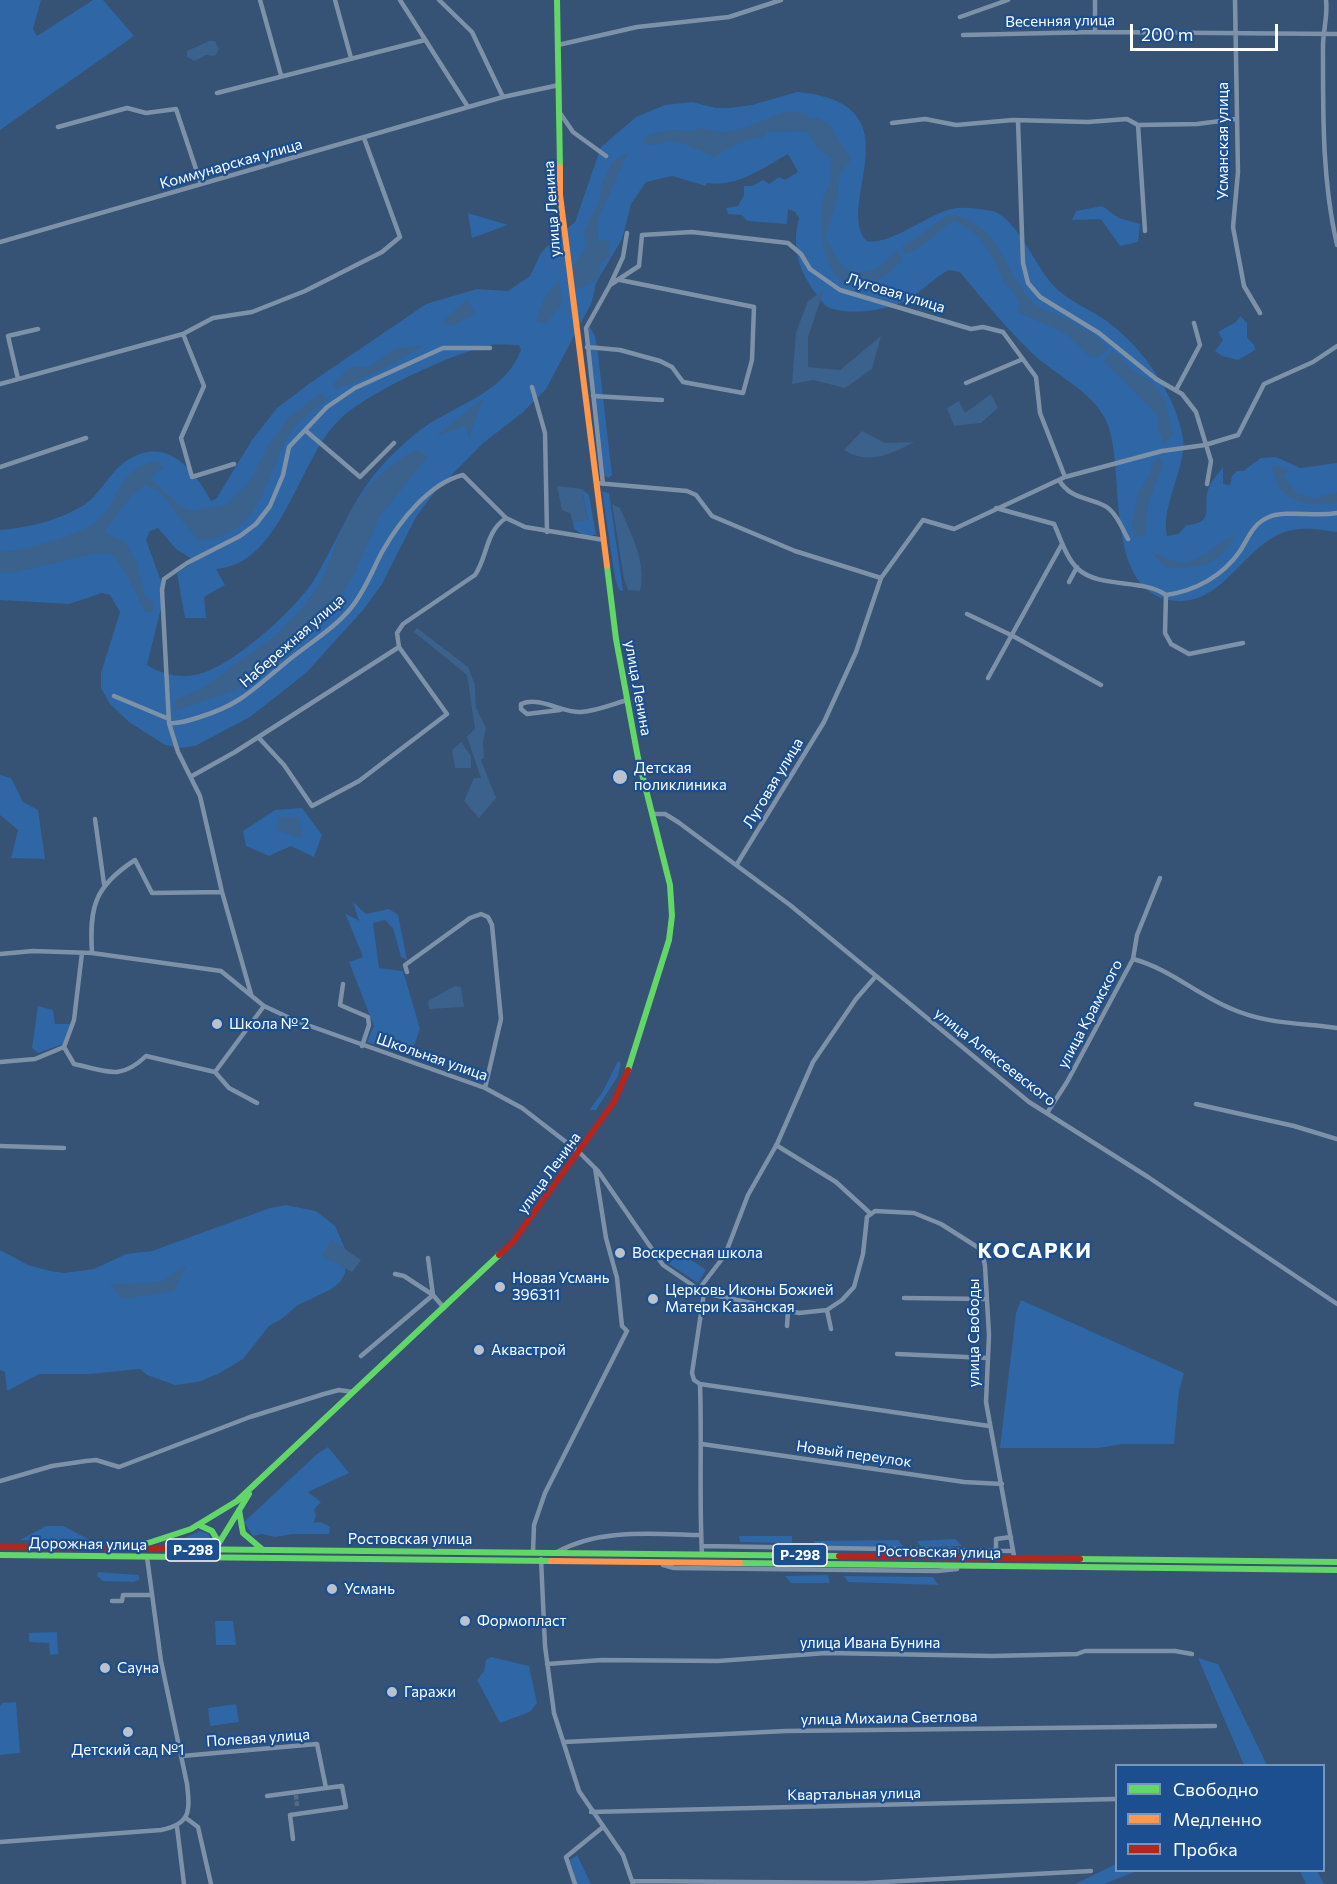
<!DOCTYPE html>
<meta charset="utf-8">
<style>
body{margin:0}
#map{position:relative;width:1337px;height:1884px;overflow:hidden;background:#365274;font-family:Commissioner,sans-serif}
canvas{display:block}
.legend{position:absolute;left:1115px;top:1764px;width:210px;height:108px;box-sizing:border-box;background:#1b4f8f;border:2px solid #7695bc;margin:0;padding:8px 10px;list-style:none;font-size:18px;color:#fff}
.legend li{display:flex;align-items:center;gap:12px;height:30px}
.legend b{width:30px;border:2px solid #7695bc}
.scale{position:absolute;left:1130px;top:24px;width:148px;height:27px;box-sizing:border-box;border:3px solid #fff;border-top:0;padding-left:8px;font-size:18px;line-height:21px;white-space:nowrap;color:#fff;-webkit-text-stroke:4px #1b4f8f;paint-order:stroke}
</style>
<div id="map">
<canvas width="1337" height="1884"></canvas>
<ul class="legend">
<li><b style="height:8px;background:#63d668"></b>Свободно</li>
<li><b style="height:8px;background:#ff974d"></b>Медленно</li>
<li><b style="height:8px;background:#b3261e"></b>Пробка</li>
</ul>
<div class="scale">200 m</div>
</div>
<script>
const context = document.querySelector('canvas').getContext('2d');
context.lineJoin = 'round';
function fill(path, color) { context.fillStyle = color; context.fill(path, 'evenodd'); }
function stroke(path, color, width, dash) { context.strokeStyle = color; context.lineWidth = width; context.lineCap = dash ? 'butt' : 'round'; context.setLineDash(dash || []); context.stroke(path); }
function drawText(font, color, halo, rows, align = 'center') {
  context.font = font + ' Commissioner,sans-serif'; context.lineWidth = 4.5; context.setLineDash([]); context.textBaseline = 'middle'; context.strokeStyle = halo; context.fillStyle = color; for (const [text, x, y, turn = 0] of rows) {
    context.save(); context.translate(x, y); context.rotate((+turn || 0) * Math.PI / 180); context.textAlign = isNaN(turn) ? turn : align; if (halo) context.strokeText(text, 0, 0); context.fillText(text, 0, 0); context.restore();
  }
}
const green = new Path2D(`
 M0,0H41L33,29L37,36L93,0H103L134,36L0,130Z
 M797,92C921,103 833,204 867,241C889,246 927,215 951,209C963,206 979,209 992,211C1016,217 1035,265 1052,284C1067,301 1090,309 1108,322C1144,349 1175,394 1183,438C1188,463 1160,507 1167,536L1178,534L1187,525C1217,523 1201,505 1209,487C1212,480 1219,473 1223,467V484L1230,485L1232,476L1237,471H1243L1261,458L1276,457L1300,468L1337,463V532C1322,530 1307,527 1292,530C1247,539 1227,602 1179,601C1103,599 1125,478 1109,428C1098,393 1057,377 1032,353C1006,328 983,300 960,272L949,270C930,280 917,298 895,305C877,311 849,315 830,308C824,306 821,300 817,295C799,272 791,247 799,218L795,212L788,209L787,224L747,221L742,215L728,214L726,208L738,206L744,195V186H752L763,180L769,184L779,177L785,180L798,172L788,154C763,168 736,188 706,183V186L672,176L646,182L631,204L622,239L596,283L592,302L546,389L522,413L482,444L434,493L416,517L382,584L364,609L306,673L250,717L195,746L181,748L165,745L129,722L110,704L101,688V673L120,612L110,595L102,593L69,604L0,600V530C27,528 60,520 84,505C99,495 107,477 121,465C162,432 192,466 211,501L216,499L252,440L277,408L310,383L426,304L477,289L508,291L530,276L541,253L555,238L575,222L601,147L636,117L665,105L692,102L716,108H729L752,105ZM519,345L521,350C506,389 465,402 432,422C415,432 400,447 387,460C353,495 338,540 314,580C295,610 230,669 195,675C179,678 161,674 147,665L165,592L146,540L150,531L158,528L176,549L195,561L177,573L185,618H206L204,597L225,585L216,569C282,565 298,459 340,419C369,392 444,358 482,347C493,343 508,345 519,345Z
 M1102,206L1119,218L1140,224L1138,242L1120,246L1101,219L1072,220L1076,211Z
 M468,213L508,225L472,238Z
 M1240,316L1247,323V337L1254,345L1255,350L1238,360L1222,356L1215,351L1223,340L1218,332L1236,322Z
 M589,325L595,336L598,354L612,475L608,478L603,474L588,335Z
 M582,489L589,495L596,535L585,536L574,529L573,522L588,519Z
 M602,491L609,493L623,591L619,590L615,578Z
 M0,775L11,778L23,802L38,810L45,859L11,858L18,830L0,815Z
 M302,808L322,835L314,857L291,846L269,856L246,846L243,831L275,810Z
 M353,902L366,914L389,909L398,915L407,960L401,957L393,928L385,920L373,923L379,968L403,971L420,1029L411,1054L367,1042L374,1026L349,962L363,957L345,913L359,921Z
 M38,1006L53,1010L55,1024H70L63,1044L38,1053L32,1048Z
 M618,1061L621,1063L618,1076L596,1110H589L602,1093Z
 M286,1205L316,1211L335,1226L347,1253L345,1273L341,1281L330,1290L298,1305L280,1320L269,1326L243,1359L218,1374L198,1382L175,1385L147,1375L140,1369L90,1374H39L7,1391L5,1372L0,1370V1250L28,1265L50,1271L64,1273L94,1269L126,1254L152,1251L270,1208Z
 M678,1251L706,1270L698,1283L669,1264Z
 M1021,1300L1184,1373L1179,1391L1174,1444H1122L1099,1448H1000L1016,1313Z
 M328,1447L349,1473L308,1492L321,1502L314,1509L316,1515L314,1523L321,1522L330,1527L329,1534H293L275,1537L262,1534L253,1536L244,1522L317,1454Z
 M46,1526H63L92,1541L20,1540Z
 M200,1531L209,1534L211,1544H171Z
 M739,1536H792V1543L740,1542Z
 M955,1539L962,1546L921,1547L917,1541Z
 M898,1540L905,1548L817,1546L813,1541Z
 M98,1572L138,1575L140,1579L134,1582L103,1581L97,1576Z
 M828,1575L830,1583H791L785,1576Z
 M844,1576L933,1577L938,1585L848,1582Z
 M215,1621H233L236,1645H216Z
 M57,1632L58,1654L50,1655L49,1643L29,1642V1633Z
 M491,1657L529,1666L537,1703L530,1712L500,1723L477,1680L484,1671L486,1660Z
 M1198,1658L1218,1664L1267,1765H1244Z
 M16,1702L20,1753L0,1755V1706L2,1703Z
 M236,1704L239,1722L210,1726L208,1708Z
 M577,1855L591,1884H577L570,1860Z
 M1116,1864V1870L1137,1871L1104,1884H1075Z
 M1300,1871H1317L1324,1884H1306Z`);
const water = new Path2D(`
 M209,41H215L219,49L215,56L206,55L195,61L187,57V51Z
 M785,112L806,113L810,119L816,117L829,124L851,159L839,175L837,200L825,237L843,268C871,278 877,269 897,250L902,260C893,268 885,278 873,283C827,303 818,234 822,203C823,195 831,185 831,177C831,169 829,167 832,159L817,148L807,131L767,132L764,137C746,139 729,146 715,157L682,143L664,140L663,144L647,145L643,140L650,134L671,130L692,131L700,128L723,133L741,129Z
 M628,153L597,221L598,241L610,240L609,257L599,267L600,275L589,285L576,289C567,266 574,265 586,248L584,231L600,200L601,186L612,162Z
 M951,214C1004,225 1002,275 1037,306C1043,310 1052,313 1058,315C1078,324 1094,332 1108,349L1098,357H1090L1065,333L1018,312L1020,305L1011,288L1005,285C994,257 982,231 953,221C936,231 923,250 904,254L902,247C920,237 933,224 951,214Z
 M559,280L562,304L545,324L536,321L545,297Z
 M824,290L808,337V367L840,370L881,336L872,369L845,388L813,380L792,384L796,332L808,301Z
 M467,300L475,313L453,326L442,322Z
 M425,345L379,371L337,389L333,384L351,367H368L396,349Z
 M1113,350L1132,370L1153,383L1164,398L1173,434L1164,444L1157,425L1158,416L1104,361Z
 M322,393L328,400C317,408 300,418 293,429C262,475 266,535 198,541L159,491L145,485L131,496L104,532L125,542L136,560L145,598L153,601V611L146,612C139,601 120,558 111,554C108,553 101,554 97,553L12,573L0,572V552C22,551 84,535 99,519C122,496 119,466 159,461L163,469L157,471L150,478L181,507L193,511L226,505L249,483L268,446L289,417Z
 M991,394L998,408L981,423L954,426L947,408L959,401L965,413Z
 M483,399L469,437L465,426L436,436Z
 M862,431L885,443L914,442C890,455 868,465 844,450Z
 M416,450L428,456L379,517L353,576L335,606L314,630L233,691L174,711L176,699C206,689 218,677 242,659C249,653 257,650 265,644C283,630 302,609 315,591C330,569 334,543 346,520C361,491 387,464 416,450Z
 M1159,458L1163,465L1148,504L1145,535L1135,537L1132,523L1138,493L1150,475L1154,461Z
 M1271,465L1289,469L1283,476L1297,494L1315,498L1337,492V502C1321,507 1290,504 1280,488C1276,481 1274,472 1271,465Z
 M557,486L582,489L588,520L573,522L570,513L562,510Z
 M612,504L620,508C631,534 647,563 640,591L628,590L624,579Z
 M1235,534C1219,567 1200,568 1166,568L1149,550C1194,575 1196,557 1235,534Z
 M417,628L468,667L475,685L476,708L486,728L483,742L484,758L481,760L496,798L479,818L464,801L474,778H481L467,737L475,729L467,675L414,632Z
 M461,742L471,756V768H455L452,750Z
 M279,817H299L302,838L276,830Z
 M455,986L461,987L464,1007L429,1009L428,1001Z
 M332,1240L361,1260L352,1272L322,1256Z
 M186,1266L174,1291L122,1299L110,1285L161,1282Z`);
const streetTunnel = new Path2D(`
 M296,1795L297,1806`);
const street = new Path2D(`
 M260,0L281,75
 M335,0L351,58
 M400,0L468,107
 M439,0L472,32L503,97
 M1235,0L1238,172L1233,227L1244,286L1260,313
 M1326,0C1328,16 1323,31 1323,46C1323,113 1322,180 1337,245
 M960,17L1008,0
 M1095,32V0
 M963,35L1095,32L1337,34
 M558,45L637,27L729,17L781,0
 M217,93L425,40
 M560,113L573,132L606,156
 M1018,121L1023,263L1028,283L1040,297L1099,333L1156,379L1182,394L1196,412L1211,461L1207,484
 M892,123L925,119L956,125L1013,120L1088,122L1127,119L1138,125
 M58,127L127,108L146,113L176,109L201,184
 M1145,231L1138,125L1197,124L1236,119
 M0,242L503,97L559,85
 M610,285L623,257L627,233
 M183,334L204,386L181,438L192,477L234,464
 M587,347L620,350L660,361L672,367L683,382L743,393L752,360L754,307L620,280
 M18,379L8,336L38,329
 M966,383L1023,359
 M0,384L183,334L213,318L252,312L305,291L382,252L400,237L364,138
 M532,387L545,433L547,532
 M1176,390L1200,345L1194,323
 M593,396L662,400
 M306,431L360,477L394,443
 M0,467L86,438
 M1059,480C1070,498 1085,497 1103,505C1115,510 1122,528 1128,539
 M596,483L687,491L696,495L712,516L795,551L881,578L923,520L954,529L1065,477L1162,451L1205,445L1238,435L1264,384L1313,362L1337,346
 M603,484L586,328L610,285L639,266L642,235L692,232L788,243L801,254L810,269L840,290L971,329L983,327L1003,332L1036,377L1040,413L1065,477
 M996,508L1054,524C1061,539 1066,558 1078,569C1100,589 1142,578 1166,595C1195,591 1223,576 1240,551C1248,539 1253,523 1269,517C1286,510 1317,517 1337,513
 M1069,582L1077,567
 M1166,595L1165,633L1171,644L1189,654L1243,643
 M967,614L1013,636L1101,685
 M988,678L1062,544
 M114,696L169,719
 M560,710L527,714L521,709V704C540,696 562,713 581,712C596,711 613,704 627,700
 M169,723C178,724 191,720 200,717C241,704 252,690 284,664C306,645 333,630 351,608C365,591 372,571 382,552C399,522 429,483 463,475L506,518L525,527L604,540
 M259,738L284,765L312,806L359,781L447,714L399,647L397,633L403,624L475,575C488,556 485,532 506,518
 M192,776L235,752L399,647
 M652,814H665L678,822L790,905L1029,1102L1148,1177L1337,1304
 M95,819L104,884
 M737,864L824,722L856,652L881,578
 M92,953C89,906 95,886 135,860L152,893L222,892
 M0,954L33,951L92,953L221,971L264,1006L296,1021L485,1088L522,1108L579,1152L598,1171L663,1265L704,1293L799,1313L827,1310L842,1300L854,1287L863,1254L867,1217L875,1211L914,1213L941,1224L982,1250L985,1266L989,1335L986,1402L1014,1556
 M1133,959L1137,935L1160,878
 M407,972L405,965L470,918L481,914L488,917L492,925L501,1019L485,1088
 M343,984L340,1005L368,1017L369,1025L362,1046
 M251,994L222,892L200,796L178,752L169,723L162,590L164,579L187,563L240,536L256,524L270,506L283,475L289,447L327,407L355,388L443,348H490
 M64,1047L74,1020L82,953
 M0,1062L35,1059L64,1047L74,1064C107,1071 120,1081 146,1056L215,1072L229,1088L257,1103
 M215,1072L264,1006
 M1196,1104L1294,1126L1337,1139
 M1047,1113L1067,1082L1133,959C1168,968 1198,995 1232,1009C1266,1024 1301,1023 1337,1028
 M776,1145L836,1182L871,1214
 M0,1146L64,1148
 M395,1274L404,1276L433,1295L428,1258
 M699,1289L725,1255L748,1195L777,1144L813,1062L856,999L876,976
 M904,1298L987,1299
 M827,1310L831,1329
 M787,1326L788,1311
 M897,1354L988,1358
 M361,1356L433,1295L444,1308
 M700,1384L989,1426
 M702,1444L964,1482L1002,1484
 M0,1481L52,1466L86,1461L96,1460L119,1467L250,1417L324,1394L339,1390L353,1392
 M702,1546L1013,1551
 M996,1551V1539L1011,1537
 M533,1552L534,1525L545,1493L627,1331L622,1326L617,1278L606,1238L595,1168
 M557,1552C600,1528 653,1534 701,1535
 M702,1555C699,1497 702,1441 700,1384L694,1380L692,1373L704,1293
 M541,1559L545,1646L554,1713L579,1791L623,1855L633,1884
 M663,1565L674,1568L937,1571L957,1569
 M112,1601H122L123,1595H150
 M547,1664L602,1660L718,1661L826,1653L992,1656L1077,1654L1085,1651H1175L1192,1654
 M564,1742L786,1731L1215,1726
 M182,1756L317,1744L326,1788L342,1786L346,1807L290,1815L293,1839
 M267,1796L326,1788
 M591,1812L1116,1799
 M186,1818L198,1827L211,1884
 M177,1827L184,1884
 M0,1842L161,1830C191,1824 190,1811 187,1784L161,1661L147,1557
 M633,1881L865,1883L1091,1871
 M575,1884L566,1857L603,1827`);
const fast = new Path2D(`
 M557,0L560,167
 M607,566L616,639L638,758L670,885L672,916L669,940L628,1070
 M239,1510L243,1533L263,1550
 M201,1526L212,1531L219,1543
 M139,1546L191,1529L237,1501L499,1255
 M175,1549L839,1556
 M0,1555L551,1561
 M205,1557L219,1543L249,1494
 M1080,1559L1337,1562
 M740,1563L1337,1570`);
const slow = new Path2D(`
 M560,167V195L607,566
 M551,1561L740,1563`);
const jam = new Path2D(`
 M499,1255L512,1243L614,1102L628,1070
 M0,1547L175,1549
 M839,1556L1080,1559`);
const markers = [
 [620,777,8,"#b9c2ce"],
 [217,1024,6,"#b9c2ce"],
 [620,1253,6,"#b9c2ce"],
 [500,1287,6,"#b9c2ce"],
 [653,1299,6,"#b9c2ce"],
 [479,1350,6,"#b9c2ce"],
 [332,1589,6,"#b9c2ce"],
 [465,1621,6,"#b9c2ce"],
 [105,1668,6,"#b9c2ce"],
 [392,1692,6,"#b9c2ce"],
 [128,1732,6,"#b9c2ce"]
];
const shields = [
 [193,1550,54],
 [800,1555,54]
];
const shieldNames = [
 ["Р-298",193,1550],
 ["Р-298",800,1555]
];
const streetNames = [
 ["Весенняя улица",1060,21,-1],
 ["Усманская улица",1223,141,-90],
 ["Коммунарская улица",231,164,-16],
 ["улица Ленина",552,209,-94],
 ["Луговая улица",896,293,17],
 ["Набережная улица",292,641,-41],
 ["улица Ленина",638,688,80],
 ["Луговая улица",773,783,-59],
 ["улица Крамского",1090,1014,-62],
 ["Школьная улица",432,1057,19],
 ["улица Алексеевского",995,1057,38],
 ["улица Ленина",549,1173,-54],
 ["улица Свободы",974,1333,-90],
 ["Новый переулок",854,1454,8],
 ["Ростовская улица",410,1539],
 ["Дорожная улица",88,1544,1],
 ["Ростовская улица",939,1552,1],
 ["улица Ивана Бунина",870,1643],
 ["улица Михаила Светлова",889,1718,-1],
 ["Полевая улица",258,1738,-4],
 ["Квартальная улица",854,1794,-1]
];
const poiNames = [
 ["Детская",634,768],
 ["поликлиника",634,785],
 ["Школа № 2",229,1024],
 ["Воскресная школа",632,1253],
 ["Новая Усмань",512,1278],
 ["396311",512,1295],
 ["Церковь Иконы Божией",665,1290],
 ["Матери Казанская",665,1307],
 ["Аквастрой",491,1350],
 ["Усмань",344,1589],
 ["Формопласт",477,1621],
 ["Сауна",117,1668],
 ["Гаражи",404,1692],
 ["Детский сад №1",128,1750,"center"]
];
const districtNames = [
 ["КОСАРКИ",1035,1251]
];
fill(green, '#2f66a5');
fill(water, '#3b618d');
stroke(streetTunnel, '#546c89', 4.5, [4.5, 2]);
stroke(street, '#7d92a8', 4.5);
stroke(fast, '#63d668', 6);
stroke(slow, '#ff974d', 6);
stroke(jam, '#b3261e', 6);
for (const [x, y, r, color] of markers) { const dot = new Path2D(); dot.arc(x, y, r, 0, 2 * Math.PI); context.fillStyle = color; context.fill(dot); stroke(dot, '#1b4f8f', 2); }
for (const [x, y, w] of shields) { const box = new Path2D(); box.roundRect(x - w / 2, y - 11, w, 22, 4.5); context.fillStyle = '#1b4f8f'; context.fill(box); stroke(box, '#fff', 1.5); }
drawText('bold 14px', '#fff', null, shieldNames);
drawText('15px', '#fff', '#1b4f8f', streetNames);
drawText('15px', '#fff', '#1b4f8f', poiNames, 'left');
context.letterSpacing = '1.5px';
drawText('bold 21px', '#fff', '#1b4f8f', districtNames);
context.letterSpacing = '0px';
</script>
